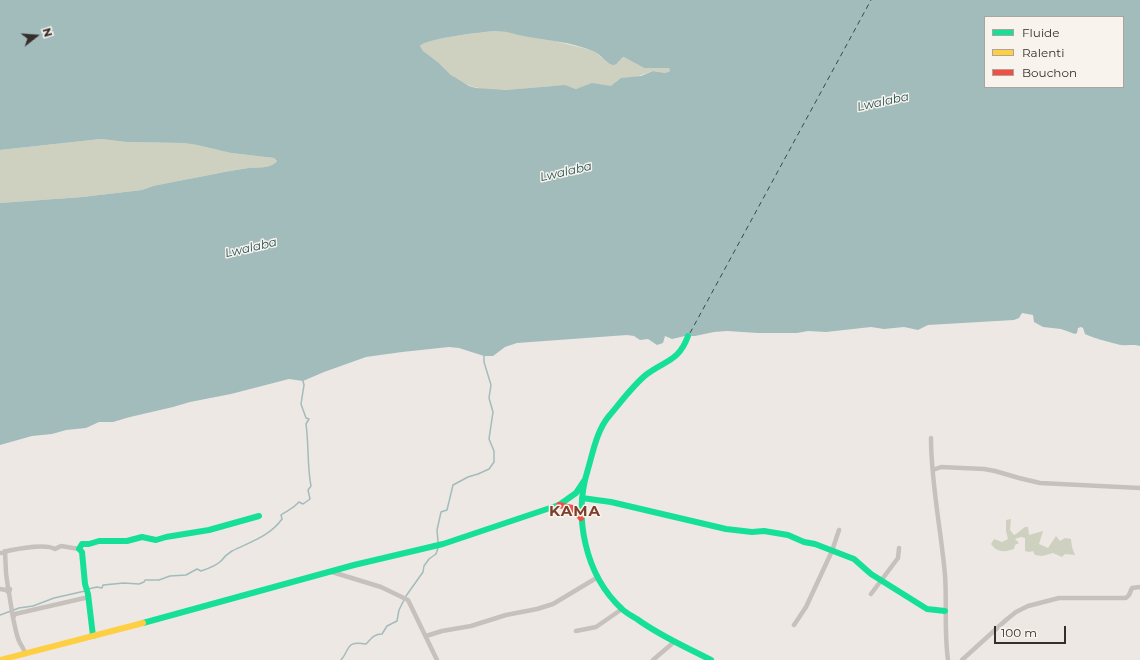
<!DOCTYPE html>
<style>
body{margin:0}
#map{position:relative;width:1140px;height:660px;overflow:hidden;background:#ede8e4;font-family:Montserrat,sans-serif}
canvas{display:block}
.legend{position:absolute;left:984px;top:16px;width:140px;height:72px;box-sizing:border-box;background:#f8f3ec;border:1px solid #aba49f;margin:0;padding:5px 7px;list-style:none;font-size:12px;color:#372e2b}
.legend li{display:flex;align-items:center;gap:8px;height:20px}
.legend b{width:20px;border:1px solid #aba49f}
.north{position:absolute;left:16px;top:16px;width:40px;height:40px;-webkit-text-stroke:3px #f8f3ec;paint-order:stroke;rotate:73deg;font-size:11px;font-weight:700;line-height:16px;text-align:center;color:#372e2b}
.north::after{content:'';display:block;margin:auto;width:14px;height:18px;background:#372e2b;clip-path:polygon(50% 0,100% 100%,50% 72%,0 100%)}
.scale{position:absolute;left:994px;top:626px;width:72px;height:18px;box-sizing:border-box;border:2px solid #372e2b;border-top:0;padding-left:5px;font-size:12px;line-height:14px;white-space:nowrap;color:#372e2b;-webkit-text-stroke:3px #f8f3ec;paint-order:stroke}
</style>
<div id="map">
<canvas width="1140" height="660"></canvas>
<ul class="legend">
<li><b style="height:5px;background:#16e098"></b>Fluide</li>
<li><b style="height:5px;background:#ffcf43"></b>Ralenti</li>
<li><b style="height:5px;background:#f24e42"></b>Bouchon</li>
</ul>
<div class="north">N</div>
<div class="scale">100 m</div>
</div>
<script>
const context = document.querySelector('canvas').getContext('2d');
context.lineJoin = 'round';
function fill(path, color) { context.fillStyle = color; context.fill(path, 'evenodd'); }
function stroke(path, color, width, dash) { context.strokeStyle = color; context.lineWidth = width; context.lineCap = dash ? 'butt' : 'round'; context.setLineDash(dash || []); context.stroke(path); }
function drawText(font, color, halo, rows, align = 'center') {
  context.font = font + ' Montserrat,sans-serif'; context.lineWidth = 3; context.setLineDash([]); context.textBaseline = 'middle'; context.strokeStyle = halo; context.fillStyle = color; for (const [text, x, y, turn = 0] of rows) {
    context.save(); context.translate(x, y); context.rotate((+turn || 0) * Math.PI / 180); context.textAlign = isNaN(turn) ? turn : align; if (halo) context.strokeText(text, 0, 0); context.fillText(text, 0, 0); context.restore();
  }
}
const green = new Path2D(`
 M496,31H505L524,36L546,39L583,48L594,51L608,63H618L620,59L625,57L644,68H669L670,71L665,73L653,71L650,72L611,86C606,87 603,85 598,84C590,84 584,87 576,89C565,84 554,86 543,87C512,89 477,97 451,75C447,72 444,67 440,64C434,58 422,54 420,46C426,38 484,32 496,31Z
 M101,139L126,142L184,143L197,145L231,153L274,158L277,161C271,169 257,167 248,168C216,173 185,180 153,186L142,190L82,197L0,203V150Z
 M1011,519L1010,530L1014,535L1016,534L1025,527H1028L1029,535L1043,531L1039,544L1048,548L1056,536L1060,541L1065,538L1071,539L1072,547L1075,555L1065,554L1062,557L1053,553L1042,556L1035,555L1033,551L1029,552L1025,551V538L1021,537L1015,539L1019,543L1015,545L1014,549C1005,552 997,553 991,544L994,539L1002,542L1008,539L1006,531V520Z`);
const water = new Path2D(`
 M0,0H1140V346C1133,344 1128,346 1121,345C1115,344 1090,337 1085,334L1083,328L1081,327L1078,328L1077,333L1075,334L1061,329L1043,327L1034,322L1033,315L1022,313L1019,318L1014,320L928,325L918,330L904,327L884,329L871,327L826,332L808,331L797,333H758L727,331L714,332L695,336H685L672,339L665,336L663,343L657,345L648,339L640,340L634,336L627,335L517,343L505,347L493,356H484L459,348L449,347L402,352L366,357L324,372L303,381L289,379L231,394L190,402L173,407L130,417L113,422H99L86,428L66,430L52,434L32,436L0,445V203L82,197L142,190L153,186C185,180 216,173 248,168C257,167 271,169 277,161L274,158L231,153L197,145L184,143L126,142L101,139L0,150ZM985,17H1123V87H985ZM496,31C506,31 514,34 523,36C546,40 571,42 593,51C601,54 605,63 613,65C618,65 619,59 624,57L644,68H669L670,71L665,73L653,71L641,76L621,78L611,86L592,83L576,89L565,85L505,90L476,88L469,86L451,75L439,63L423,51L420,46C427,38 483,32 496,31Z`);
const stream = new Path2D(`
 M438,542L437,530L441,512L447,510L453,485L468,477L478,474L489,469L494,462V451L489,439L493,412L489,398L491,385L484,362V356
 M88,589L97,587L102,588L103,585L124,583L139,584L144,582L145,580H159L170,576L186,575L197,569L201,571C207,569 216,566 221,561C224,557 227,554 232,551C250,542 270,536 282,519L281,515C288,510 293,509 299,502L303,504L310,499L308,490L311,486C307,466 309,445 306,424L309,419L306,418L301,404L304,385L303,381
 M406,596L423,572L424,566L429,559L436,554L438,548
 M0,615L19,608L33,606L54,598L85,591
 M341,660C351,648 345,641 366,644C371,639 373,634 382,634L387,626L397,621L399,610L404,600`);
const ferry = new Path2D(`
 M690,333L871,0`);
const street = new Path2D(`
 M931,438C931,484 941,529 945,575C947,603 944,632 948,660
 M933,470L941,467L984,469L995,471L1019,478L1040,483L1140,488
 M5,551L6,573L8,588L10,589L9,593L13,618
 M0,553H2L7,551C18,549 45,543 55,549L61,546L79,549
 M332,572L381,587L408,600L437,660
 M0,589L6,590L9,593
 M871,594L898,558L899,548
 M794,625L806,607L832,551L839,530
 M576,631L596,627L622,609
 M426,636L442,631L471,626L506,615L537,609L553,604L598,577
 M25,654C24,648 22,647 20,643C16,636 15,625 13,618L15,614L89,597
 M653,660L674,642
 M962,660L1006,620L1016,612L1028,606L1059,598H1126L1129,595L1132,588L1140,587`);
const fast = new Path2D(`
 M688,336C679,361 666,360 647,374C634,384 620,403 609,416C597,430 593,452 588,469C573,516 585,575 622,609C626,613 632,616 637,619C660,636 686,647 711,660
 M582,498L611,502L726,529L752,532L764,531L788,535L804,542L815,544L854,559L871,574L927,609L945,611
 M143,623L354,565L443,544L559,505L576,493L584,481
 M93,636L88,594L85,584L82,552L79,549L82,544H89L99,541H127L142,537L156,540L166,537L209,530L259,516`);
const slow = new Path2D(`
 M0,660L143,623`);
const jam = new Path2D(`
 M559,505L572,508L581,518`);
const waterNames = [
 ["Lwalaba",883,102,-12],
 ["Lwalaba",566,172,-13],
 ["Lwalaba",251,248,-13]
];
const districtNames = [
 ["KAMA",575,512]
];
fill(green, '#ced1bf');
fill(water, '#a2bcbc');
stroke(stream, '#a2bcbc', 1.5);
stroke(ferry, '#245154', 1, [5, 4]);
stroke(street, '#c6c1bd', 4.5);
stroke(fast, '#16e098', 6);
stroke(slow, '#ffcf43', 6);
stroke(jam, '#f24e42', 6);
drawText('italic 12px', '#245154', '#f8f3ec', waterNames);
context.letterSpacing = '1px';
drawText('bold 15px', '#7d3f2c', '#f8f3ec', districtNames);
context.letterSpacing = '0px';
</script>
